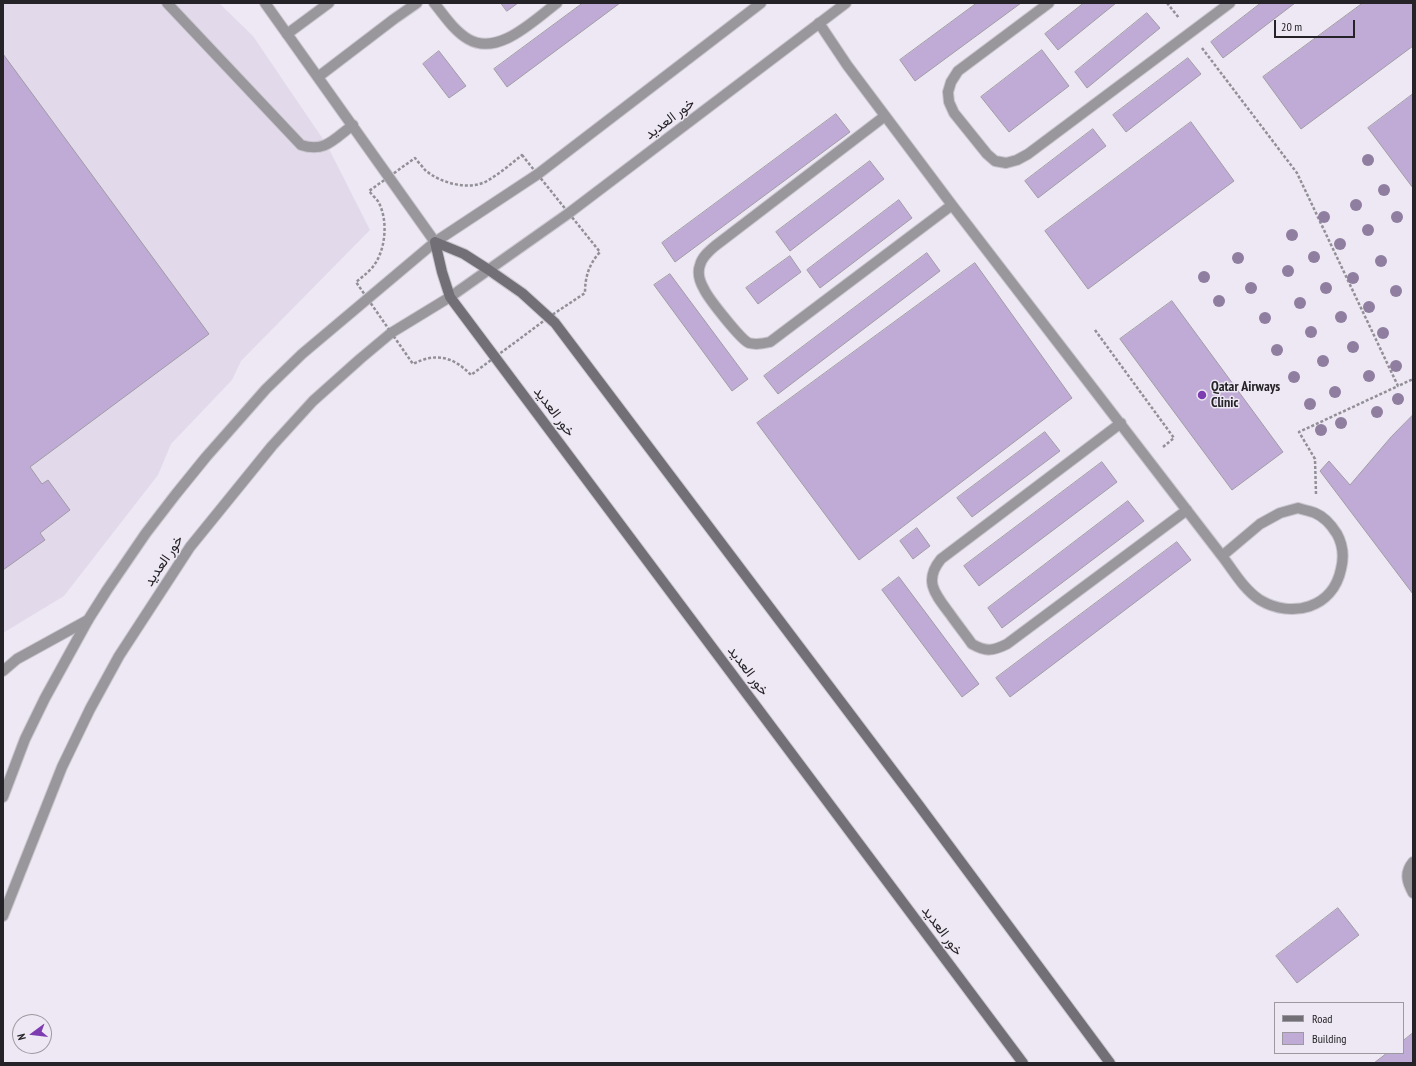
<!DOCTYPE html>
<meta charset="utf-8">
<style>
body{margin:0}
#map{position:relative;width:1416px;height:1066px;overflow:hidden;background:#ede8f3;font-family:"PT Sans Narrow",sans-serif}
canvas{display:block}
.frame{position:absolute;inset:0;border:4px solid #252327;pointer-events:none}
.legend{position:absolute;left:1274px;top:1002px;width:130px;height:52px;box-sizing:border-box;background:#ede8f3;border:1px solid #9d99a1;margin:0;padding:5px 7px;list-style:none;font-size:12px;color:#252327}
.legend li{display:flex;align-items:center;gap:8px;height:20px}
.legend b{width:20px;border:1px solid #9d99a1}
.north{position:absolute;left:12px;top:1014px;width:40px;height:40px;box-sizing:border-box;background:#ede8f3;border:1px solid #9d99a1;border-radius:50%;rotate:255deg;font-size:11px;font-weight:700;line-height:16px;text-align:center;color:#252327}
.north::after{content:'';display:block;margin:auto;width:14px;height:18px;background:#7e3cb1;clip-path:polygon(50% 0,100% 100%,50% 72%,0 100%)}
.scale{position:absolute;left:1274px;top:20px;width:81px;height:18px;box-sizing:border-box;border:2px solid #252327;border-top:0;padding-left:5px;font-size:12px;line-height:14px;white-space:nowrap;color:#252327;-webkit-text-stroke:3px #ede8f3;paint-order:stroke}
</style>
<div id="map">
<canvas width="1416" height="1066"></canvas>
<div class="frame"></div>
<ul class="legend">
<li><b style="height:5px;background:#727076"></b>Road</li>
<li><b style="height:11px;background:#c0abd6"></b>Building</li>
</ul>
<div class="north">N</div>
<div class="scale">20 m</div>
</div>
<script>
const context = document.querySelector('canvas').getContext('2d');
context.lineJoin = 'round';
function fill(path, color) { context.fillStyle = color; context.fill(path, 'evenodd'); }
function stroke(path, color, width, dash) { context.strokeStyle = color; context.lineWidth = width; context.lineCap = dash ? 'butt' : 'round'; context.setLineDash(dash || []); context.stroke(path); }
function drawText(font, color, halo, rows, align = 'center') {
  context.font = font + ' "PT Sans Narrow",Vazirmatn,sans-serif'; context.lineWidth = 3; context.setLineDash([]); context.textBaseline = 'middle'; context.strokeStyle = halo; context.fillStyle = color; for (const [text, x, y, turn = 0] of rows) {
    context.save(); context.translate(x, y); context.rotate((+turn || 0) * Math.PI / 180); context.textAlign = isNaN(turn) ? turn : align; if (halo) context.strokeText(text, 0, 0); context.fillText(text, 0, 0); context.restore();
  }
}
const built = new Path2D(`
 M3,3H219L253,36L327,145L370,230L241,361L232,380L171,444L158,475L64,596L3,633Z`);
const building = new Path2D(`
 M501,3H518L507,11Z
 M583,3H620L507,87L494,69Z
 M977,3H1021L915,81L900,60Z
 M1084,3H1116L1058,50L1045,34Z
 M1261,3H1295L1223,58L1211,42Z
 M1363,3H1413V46L1301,129L1263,77Z
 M1147,13L1160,28L1087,88L1075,72Z
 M1042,50L1069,86L1009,132L981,97Z
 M439,51L466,86L449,98L423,64Z
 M3,54L209,334L30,467L42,484L48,480L70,510L40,533L45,540L3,570Z
 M1188,58L1201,74L1126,132L1113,115Z
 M1413,94V188L1368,128Z
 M836,114L850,132L675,262L662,243Z
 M1191,122L1234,181L1088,289L1045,231Z
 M1093,129L1106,146L1038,198L1025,181Z
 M870,161L884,179L790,251L776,232Z
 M899,200L912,218L820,288L807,270Z
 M927,253L940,271L778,394L764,376Z
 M790,256L801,272L758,304L746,288Z
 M975,263L1072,398L859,560L757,423Z
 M670,274L748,379L732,391L654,285Z
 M1172,301L1283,452L1232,490L1120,339Z
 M1413,415V594L1320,471L1329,461L1350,485L1391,437Z
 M1045,432L1060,451L972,517L957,498Z
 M1102,462L1117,482L979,586L964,566Z
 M1128,501L1144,521L1002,628L988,608Z
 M917,528L930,546L913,559L900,541Z
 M1177,542L1191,560L1010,697L996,678Z
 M899,577L979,684L962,697L882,590Z
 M1338,908L1359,935L1297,983L1276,956Z
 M1413,1033V1063H1374L1387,1053H1403V1041Z`);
const path = new Path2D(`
 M1167,3L1179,18
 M1202,48L1297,173L1398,386L1413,379
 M522,155L600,252C589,264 585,277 585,293L549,317L471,375C454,357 436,352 413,364L356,282C361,278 366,274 371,269C385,254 389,223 379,203C377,199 372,195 369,191L415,158C418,162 422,166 425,170C440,183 469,191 487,181C499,174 511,164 522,155Z
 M1095,330L1174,438L1163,447
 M1316,494L1315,459L1299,432L1398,386`);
const service = new Path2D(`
 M167,3L301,145C325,153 334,139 353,125
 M434,3C444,15 454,31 468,39C498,57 534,20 557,3
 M1049,3L958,71L951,82L948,92L949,102L954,113L987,154L995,161L1006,163L1017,160L1028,154L1230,3
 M819,23L847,65L952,205L1222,556
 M287,34L329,3
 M318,77L394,19L417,3
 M885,116L715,246C709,251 702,257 700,265C697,273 700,282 704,289C708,298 741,340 749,343C756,345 762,344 770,342L952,205
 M1121,423L941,559C923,581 935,594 950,614C957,624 965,634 972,644C986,652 993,651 1007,644L1187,510
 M1298,508C1304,510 1310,511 1315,513C1325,517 1332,526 1337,534C1343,545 1344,557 1341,569C1333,608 1292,619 1260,600C1244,590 1233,570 1222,556L1260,524L1280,513Z
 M3,671L17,659L88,620
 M1413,862C1404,873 1407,882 1413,893`);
const minor = new Path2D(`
 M265,3L435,242
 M3,797L25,739L45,698L88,620L107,590L146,533L176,494L206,457L266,389L302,354L435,242L538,174L761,3
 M3,916L62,767L90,709L119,656L190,547L272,446L313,401L360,359L391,333L450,297L569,213L846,3`);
const secondary = new Path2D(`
 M435,242L464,254L489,270L522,293L555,323L918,804L1110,1063
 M435,242L442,272L450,297L1023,1063`);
const trees = [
 [1368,160],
 [1384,190],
 [1356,205],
 [1324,217],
 [1397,217],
 [1368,230],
 [1292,235],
 [1340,244],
 [1314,257],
 [1238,258],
 [1381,261],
 [1288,271],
 [1204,277],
 [1353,278],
 [1251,288],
 [1326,288],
 [1396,291],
 [1219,301],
 [1300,303],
 [1369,307],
 [1341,317],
 [1265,318],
 [1311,332],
 [1383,333],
 [1353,347],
 [1277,350],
 [1323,361],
 [1396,366],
 [1369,376],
 [1294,377],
 [1335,392],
 [1398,399],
 [1310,404],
 [1377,412],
 [1341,423],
 [1321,430]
];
const markers = [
 [1202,395,5,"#7e3cb1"]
];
const streetNames = [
 ["خور العديد",670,119,-37],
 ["خور العديد",554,412,53],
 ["خور العديد",164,561,-56],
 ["خور العديد",748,671,53],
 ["خور العديد",942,931,53]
];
const poiNames = [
 ["Qatar Airways",1211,387],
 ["Clinic",1211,403]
];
fill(built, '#e2daeb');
fill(building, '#c0abd6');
stroke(building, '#a09ca5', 1);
stroke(service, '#c9c5ce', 12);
stroke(minor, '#c9c5ce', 12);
stroke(secondary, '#c9c5ce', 12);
stroke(path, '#928f97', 2.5, [3, 2]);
stroke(service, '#99979c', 10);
stroke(minor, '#99979c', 10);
stroke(secondary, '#727076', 10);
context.fillStyle = '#907ea0';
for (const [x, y] of trees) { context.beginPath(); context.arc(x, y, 6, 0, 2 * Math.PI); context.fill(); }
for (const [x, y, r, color] of markers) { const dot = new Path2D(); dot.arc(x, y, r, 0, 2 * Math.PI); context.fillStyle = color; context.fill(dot); stroke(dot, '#ede8f3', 1.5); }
drawText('14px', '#252327', '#ede8f3', streetNames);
drawText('bold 14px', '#252327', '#ede8f3', poiNames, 'left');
</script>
